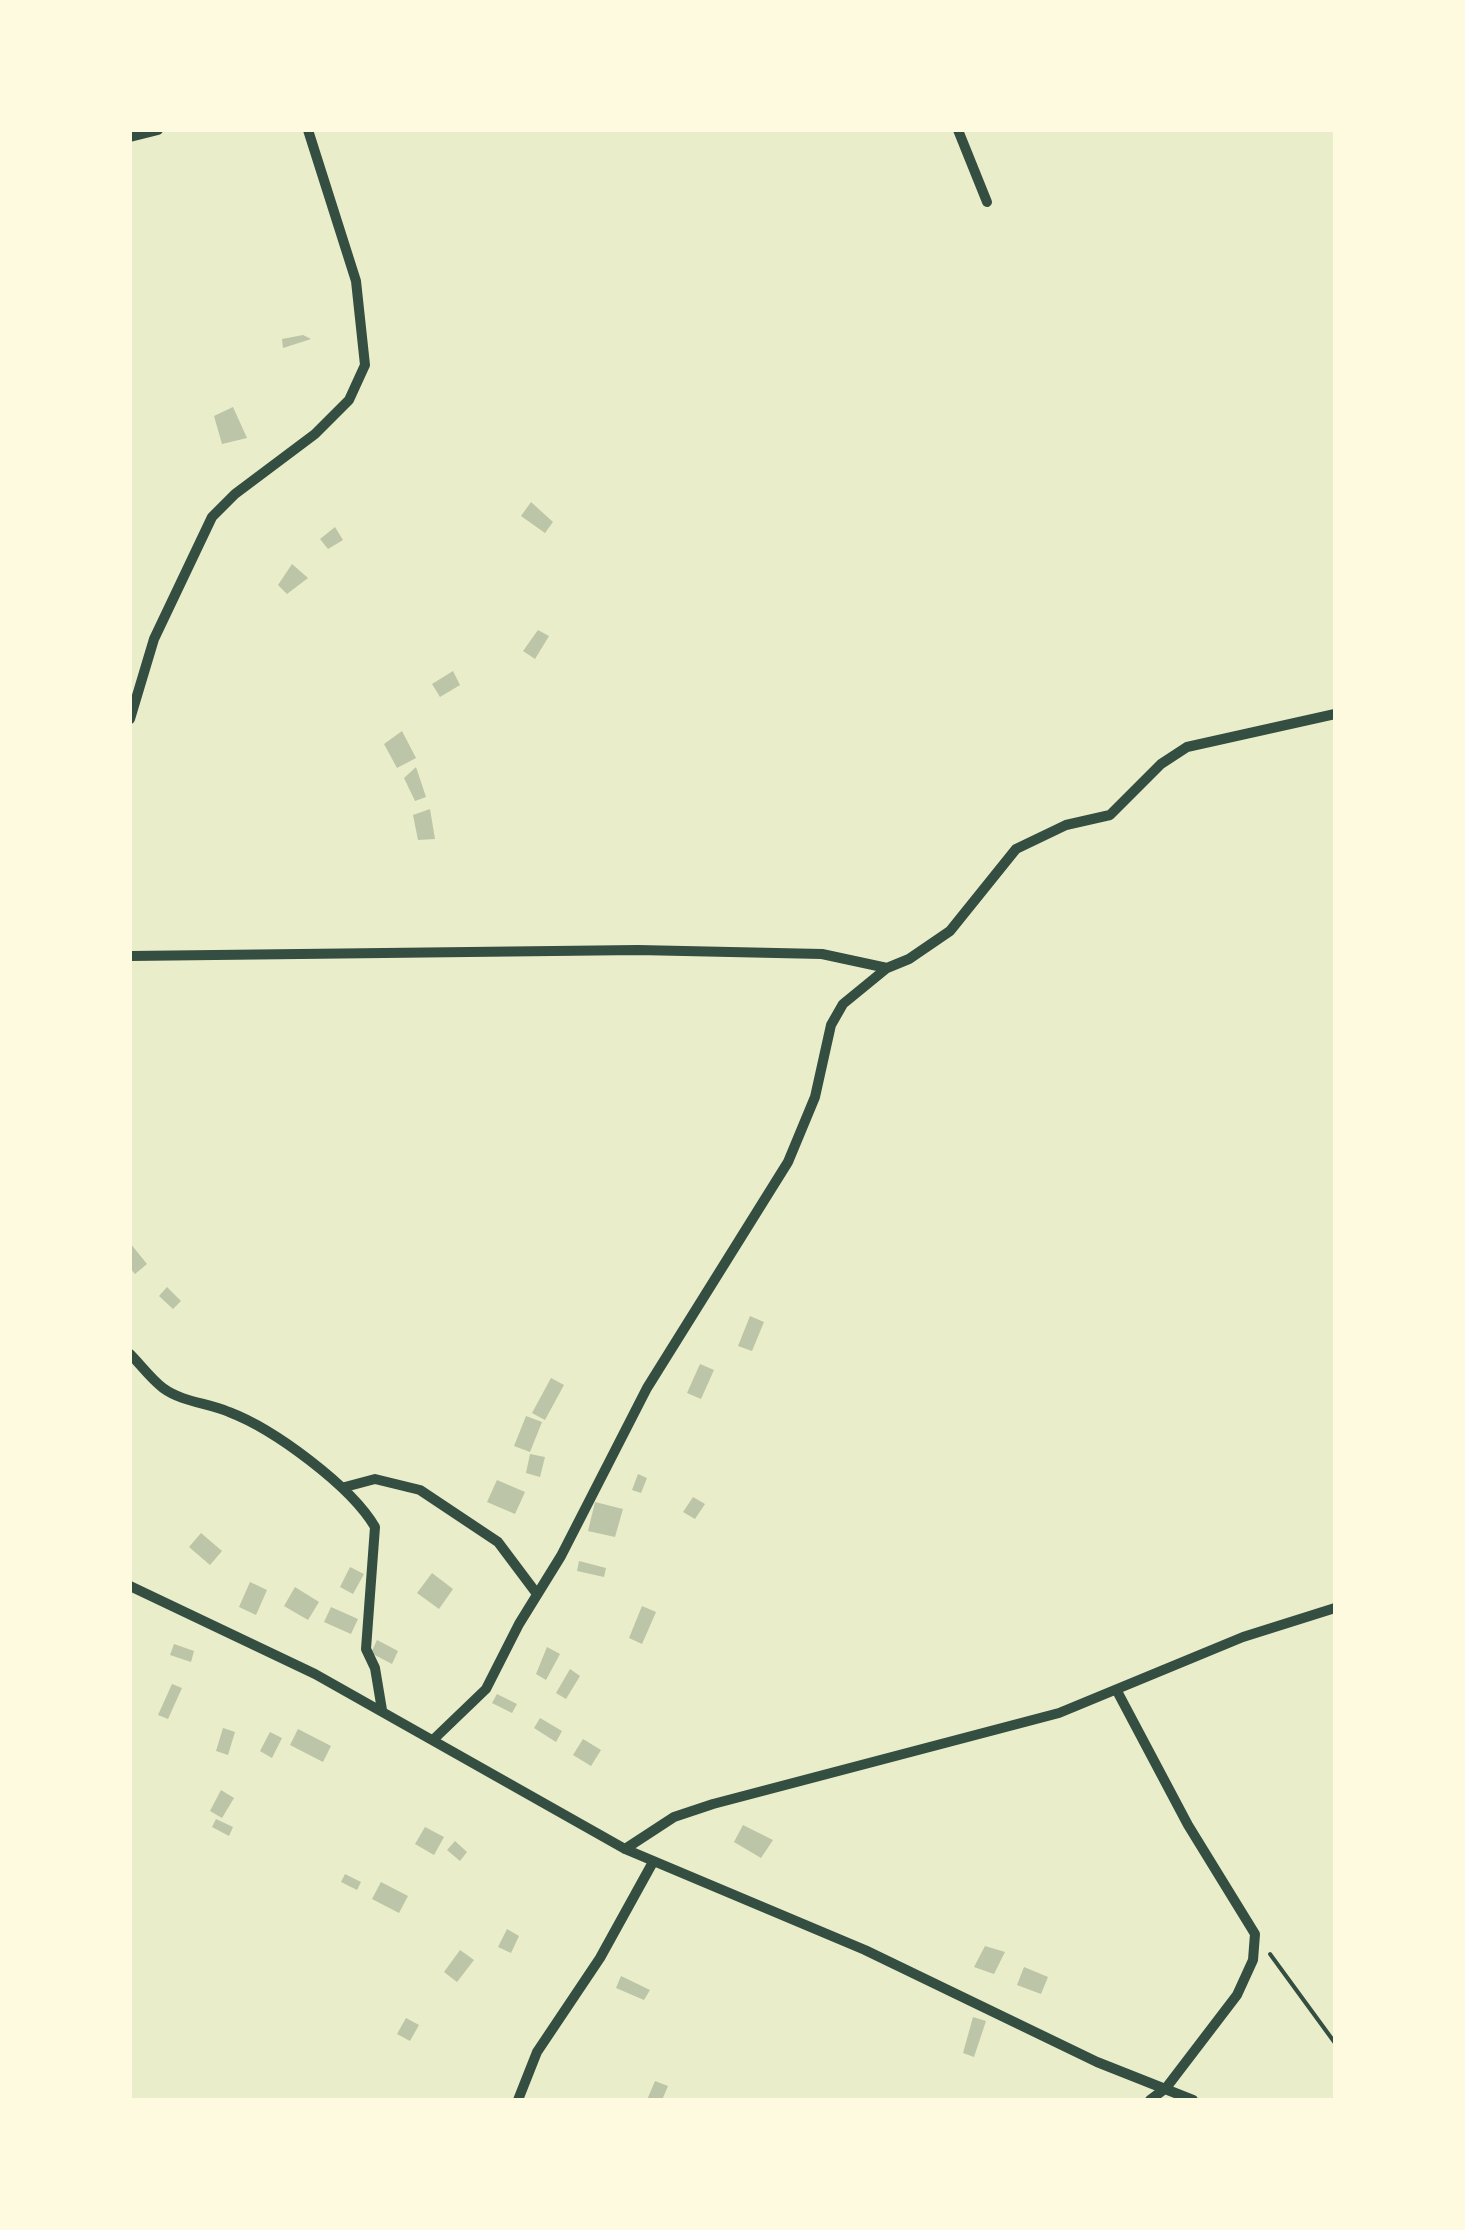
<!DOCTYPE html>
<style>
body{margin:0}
#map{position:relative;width:1465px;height:2230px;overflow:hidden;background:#e9edc9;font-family:"Open Sans",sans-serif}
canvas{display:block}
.frame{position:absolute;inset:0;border:132px solid #fefae0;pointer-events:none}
</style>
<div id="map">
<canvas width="1465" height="2230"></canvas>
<div class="frame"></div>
</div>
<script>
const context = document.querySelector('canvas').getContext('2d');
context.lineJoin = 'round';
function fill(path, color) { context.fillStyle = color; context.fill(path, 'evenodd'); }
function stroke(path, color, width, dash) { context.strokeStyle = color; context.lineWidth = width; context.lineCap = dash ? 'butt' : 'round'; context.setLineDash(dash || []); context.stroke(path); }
const building = new Path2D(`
 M303,335L311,339L283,348L282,339Z
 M233,407L247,438L222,444L214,416Z
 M531,502L553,522L545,533L521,516Z
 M335,527L343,540L328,549L320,539Z
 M292,564L308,578L287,594L278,585Z
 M538,630L549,636L535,659L523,651Z
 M453,671L460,685L440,697L432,684Z
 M402,731L416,758L397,768L384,744Z
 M416,767L426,797L415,801L404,778Z
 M430,809L435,839L418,840L413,815Z
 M130,1243L147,1264L135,1274L130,1268Z
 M167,1287L181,1301L173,1309L159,1296Z
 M750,1316L764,1322L752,1351L738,1346Z
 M700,1364L714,1370L701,1399L687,1393Z
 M551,1378L564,1385L545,1420L532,1413Z
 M526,1416L542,1422L530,1452L514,1446Z
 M530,1454L545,1457L540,1477L526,1473Z
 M638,1474L647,1478L641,1493L632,1490Z
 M497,1480L525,1492L515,1514L487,1502Z
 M693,1497L705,1504L695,1519L683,1512Z
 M595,1502L623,1509L615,1537L588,1531Z
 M201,1533L222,1551L210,1565L189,1547Z
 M579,1561L606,1568L604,1577L577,1571Z
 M350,1567L364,1574L353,1594L340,1587Z
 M432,1573L453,1589L439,1609L417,1593Z
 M250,1582L267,1590L256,1615L239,1607Z
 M295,1587L319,1602L308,1620L284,1606Z
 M642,1606L656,1612L642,1644L629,1638Z
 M331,1607L358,1619L351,1634L324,1622Z
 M377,1640L398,1651L392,1664L371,1653Z
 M174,1644L194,1651L191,1662L170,1655Z
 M547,1647L560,1654L546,1680L536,1674Z
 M570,1669L580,1676L566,1699L556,1693Z
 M172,1684L182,1688L168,1719L158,1715Z
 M497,1694L517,1704L512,1713L492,1703Z
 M540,1718L562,1731L556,1742L534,1728Z
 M223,1728L235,1732L228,1755L216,1751Z
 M298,1729L331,1746L323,1762L290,1745Z
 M270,1732L282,1738L272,1758L260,1751Z
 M583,1739L601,1750L591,1766L573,1755Z
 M221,1790L234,1798L222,1818L210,1811Z
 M216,1819L233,1827L229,1836L212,1827Z
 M743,1825L773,1840L761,1858L734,1842Z
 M425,1827L444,1837L434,1855L415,1844Z
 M455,1841L467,1852L460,1861L447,1850Z
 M345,1874L361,1882L357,1890L341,1882Z
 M381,1882L408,1896L399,1913L372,1899Z
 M507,1929L519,1936L511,1953L498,1947Z
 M985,1946L1005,1952L994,1974L974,1967Z
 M460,1950L474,1960L457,1982L444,1972Z
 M1024,1967L1048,1977L1041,1994L1017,1985Z
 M621,1976L650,1990L644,2000L616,1988Z
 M973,2017L986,2021L974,2057L963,2053Z
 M406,2018L419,2025L410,2041L397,2034Z
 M655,2081L668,2086L662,2100H647Z`);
const path = new Path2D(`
 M1270,1954L1335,2043`);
const minor = new Path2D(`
 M958,130L987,202
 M130,137L158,130
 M130,719L154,639L212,517L235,494L315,434L349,400L365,365L356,281L308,130
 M130,956L638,950L822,954L887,968
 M130,1354C141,1365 151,1379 163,1388C182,1402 208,1403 229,1412C274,1429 351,1486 375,1527L366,1649L375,1668L382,1710
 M345,1487L375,1479L420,1490L498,1542L537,1594
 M130,1586L315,1674L625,1849L865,1950L1097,2062L1193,2100
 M1117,1691L1188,1825L1255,1934L1253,1960L1237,1995L1166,2088L1150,2100
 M435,1738L486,1689L519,1624L561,1556L647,1388L788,1162L815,1097L831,1025L843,1004L887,968L909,959L950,931L1016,849L1066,825L1110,815L1161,764L1187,747L1335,714
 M625,1849L674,1817L713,1804L1059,1713L1243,1637L1335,1608
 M518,2100L537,2052L600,1958L653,1862`);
fill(building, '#bcc5a7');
stroke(path, '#344e41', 4);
stroke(minor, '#344e41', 10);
</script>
